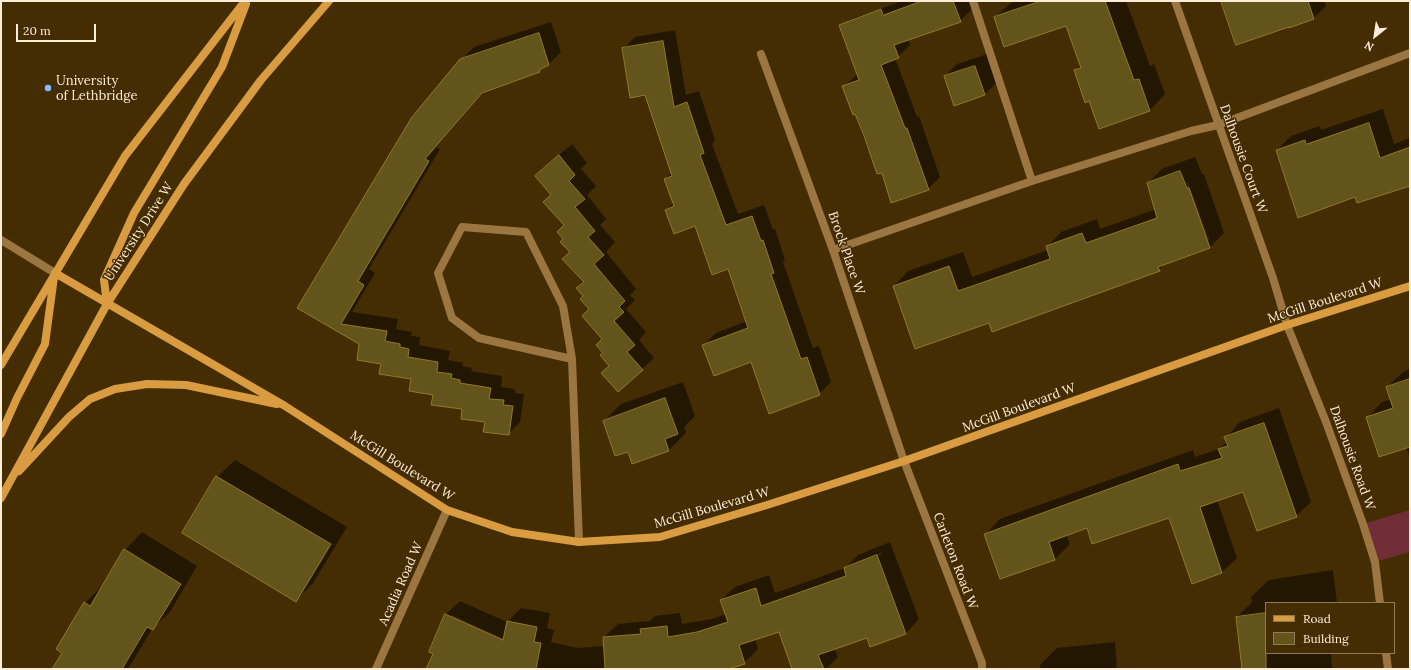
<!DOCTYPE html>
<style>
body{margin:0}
#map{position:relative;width:1411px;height:670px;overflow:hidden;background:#442c03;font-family:Lora,serif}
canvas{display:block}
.frame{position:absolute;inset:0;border:2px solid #fdedd9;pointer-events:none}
.legend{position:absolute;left:1265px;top:602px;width:130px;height:52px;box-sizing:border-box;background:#442c03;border:1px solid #8e7959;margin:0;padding:5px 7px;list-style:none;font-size:12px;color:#fdedd9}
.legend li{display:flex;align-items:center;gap:8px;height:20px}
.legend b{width:20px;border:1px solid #8e7959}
.north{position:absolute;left:1355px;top:16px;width:40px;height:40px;-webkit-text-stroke:3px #442c03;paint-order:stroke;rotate:210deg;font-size:11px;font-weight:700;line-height:16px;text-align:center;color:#fdedd9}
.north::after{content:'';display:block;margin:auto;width:14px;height:18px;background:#fdedd9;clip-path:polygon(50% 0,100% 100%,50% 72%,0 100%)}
.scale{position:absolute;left:16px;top:24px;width:80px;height:18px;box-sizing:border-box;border:2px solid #fdedd9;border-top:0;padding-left:5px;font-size:12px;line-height:14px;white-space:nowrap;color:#fdedd9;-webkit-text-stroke:3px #442c03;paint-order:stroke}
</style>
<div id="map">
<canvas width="1411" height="670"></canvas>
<div class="frame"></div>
<ul class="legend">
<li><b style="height:5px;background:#d99c41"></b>Road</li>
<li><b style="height:11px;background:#63541c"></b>Building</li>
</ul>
<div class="north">N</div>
<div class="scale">20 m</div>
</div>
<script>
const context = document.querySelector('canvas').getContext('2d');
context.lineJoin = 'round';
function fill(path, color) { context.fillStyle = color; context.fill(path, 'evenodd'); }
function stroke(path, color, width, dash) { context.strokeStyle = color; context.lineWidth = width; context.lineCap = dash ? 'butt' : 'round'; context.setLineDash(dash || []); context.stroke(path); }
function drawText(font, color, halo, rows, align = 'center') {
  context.font = font + ' Lora,serif'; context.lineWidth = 3; context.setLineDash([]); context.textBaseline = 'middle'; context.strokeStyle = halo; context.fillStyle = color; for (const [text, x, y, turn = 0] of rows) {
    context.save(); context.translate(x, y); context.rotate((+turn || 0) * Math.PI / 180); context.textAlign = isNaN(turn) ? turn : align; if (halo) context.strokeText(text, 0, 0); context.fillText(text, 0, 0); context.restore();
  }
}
const green = new Path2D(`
 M1410,510V552L1375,562L1363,524Z`);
const shadow = new Path2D(`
 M902,1H969L972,9L960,21L908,39L910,45L898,57L895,58L917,117L919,116L940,177L928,189L882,171L877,173L844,86L858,74L842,30L854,18Z
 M1013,1H1126L1150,66L1154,64L1165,94L1150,110L1090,100L1075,71L1081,65L1066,24L995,17Z
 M1222,1H1324L1326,6L1314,18L1290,27Z
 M551,22L561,52L549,64L544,67L539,71L484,91L437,147L440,149L369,269L375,273L352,312L398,319L396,329L412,332L411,336L420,337L419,345L450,351L448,360L463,363L462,366L472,368L471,371L502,376L501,387L515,389V393L524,394L520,422L508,434L463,409L434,394L412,378L382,364L361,344L298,308L461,60L474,47Z
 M675,30L686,95L699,91L715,140L712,144L738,214L764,205L773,230L775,229L785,260L783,262L813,348L819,346L831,382L819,394L752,360L704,345L716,333L747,321L728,268L695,225L666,210L674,202L665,179L672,172L645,94L623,49L635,37Z
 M987,54L997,82L985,94L955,105L945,76L957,64Z
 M1383,109L1394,144L1410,138V183L1356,196L1277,150L1291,136L1320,126L1321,130Z
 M572,144L587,163L581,169L596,186L587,195L606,219L600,225L615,242L606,252L636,289L630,295L635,300L626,309L646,332L639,340L654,358L618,391L604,352L603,339L584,295L578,288L584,281L564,239L565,225L552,195L536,176L548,164Z
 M1195,157L1202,174H1204L1224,233L1210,247L1167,262L1159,270L989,322L894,286L908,271L963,252L972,277L1048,250L1047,247L1061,232L1097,219L1100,229L1156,209L1148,183L1162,169ZM1187,183H1188L1209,240H1206Z
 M1410,369V458L1406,447L1367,418L1382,402L1391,399L1387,387L1403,372Z
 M683,382L695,416L684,427L686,433L669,450H628L604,421L621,404Z
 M1279,408L1311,502L1296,516L1244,491L1217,500L1237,558L1222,572L1170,517L1087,527L1066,535L1070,544L1055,559L986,534L1000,519L1193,450L1195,457L1219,449L1227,442L1226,437L1240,422Z
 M235,460L347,527L313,583L296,600L217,477Z
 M142,532L197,566L170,612L152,629L128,669H53L63,652L85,603L102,586L125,550Z
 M890,542L919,619L906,633L871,646L868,637L834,648L838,657L826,669H793L780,631L755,639L758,649L744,663L725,669H427L434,654L430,652L446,614L460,601L507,622L521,608L550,613L547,628L554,630L551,642L577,648L605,646L604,637L618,624L650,621L655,616L680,613L682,624L712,619L726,614L721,600L735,587L769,575L775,593L845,568L858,555ZM881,553L882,554L856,564L860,561ZM451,615L508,641L507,643L451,617Z
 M1333,570L1337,603H1266V653H1331L1332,669H1247L1237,617L1252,602L1251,597L1269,580Z
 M1115,642L1117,669H1040V665L1057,648Z`);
const building = new Path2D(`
 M922,1H953L961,22L894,45L899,58L881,65L905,128H907L929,190L891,203L882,173L877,174L864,136L855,114L853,115L842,86L859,80L839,25L881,9L883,15Z
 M1041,1H1105L1134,80L1139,79L1150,111L1099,129L1089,101L1085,103L1074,70L1081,68L1066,26L1004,47L994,17Z
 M1221,1H1308L1314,19L1289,28V27L1236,45Z
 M539,33L549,65L539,70L540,72L482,93L425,159L429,161L358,281L364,285L341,324L387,331L385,341L400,344V347L409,349L408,357L438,362L437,372L452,374L451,378L460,380V383L491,388L489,399L504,400L503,405L513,406L509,435L483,432L485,422L461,419L462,409L431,405L433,395L409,391L411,379L379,374L381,364L357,360L359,344L297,308L412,117L460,59Z
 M663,41L674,107L687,102L704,153L700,155L726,225L752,216L761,241L763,240L774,273L771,274L801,359L807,357L820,395L769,414L751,362L714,376L702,345L748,328L728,269L712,275L695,226L674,234L665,210L674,206L664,179L672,176L645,95L630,98L622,48Z
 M975,66L985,95L954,106L944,76Z
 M1369,123L1380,158L1410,147V186L1357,203L1355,197L1298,218L1276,150L1305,140L1306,144Z
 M559,155L575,175L569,181L585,199L575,207L595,231L588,237L604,255L594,264L625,301L619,307L624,312L614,321L635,345L627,352L643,370L618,392L601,373L609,366L600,355L603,353L596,345L602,339L582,316L589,309L580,299L583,296L576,288L584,282L562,259L570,252L560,242L563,239L557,232L564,225L543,202L551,195L535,176Z
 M1180,171L1187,188H1189L1210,248L1158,267L1160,271L992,332L989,323L915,349L893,286L949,266L958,291L1050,259L1046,246L1082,233L1086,243L1157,218L1147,183Z
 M1410,379V447L1379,457L1366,417L1393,408L1386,387Z
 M665,398L678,434L665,439L669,451L632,464L628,452L615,456L603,421Z
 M1264,423L1297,517L1257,531L1243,492L1200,507L1222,573L1192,584L1169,518L1092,544L1087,528L1049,542L1055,560L1000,579L984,534L1178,464L1180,471L1222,458L1218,449L1228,446L1224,437Z
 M216,476L331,544L296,602L182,533Z
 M124,549L181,584L153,630L147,627L122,669H52L62,653L56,649L84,602L90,606Z
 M877,555L906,634L870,647L867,638L818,655L824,669H792L779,632L739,645L745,664L728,669H605L603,637L641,634L640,629L667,626L668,637L697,632L728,622L720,600L756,588L761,606L846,576L844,568Z
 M1266,613V669H1242L1236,617Z
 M445,614L503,640L507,621L537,627L534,642L541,643L536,669H426L433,654L429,652Z`);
const lane = new Path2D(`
 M973,1L1032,181
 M462,227L526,232L563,306L572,359L479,338L452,318L438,273Z
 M833,250L1032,181L1191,131L1218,125L1410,53
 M572,359L579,542`);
const street = new Path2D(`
 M1175,1L1273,278L1287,325L1326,422L1363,524L1375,562L1380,603
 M761,54L833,250L904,461L982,663V669
 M1,240L55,273
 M1386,653L1388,669
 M376,669L447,510`);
const secondary = new Path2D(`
 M55,273L285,406L447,510L512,532L579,542L660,537L767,505L904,461L1287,325L1410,286
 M107,304L104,280L134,213L222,67L246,4
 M1,365L125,156L245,1
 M1,434L17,398L45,344L54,277
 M19,471L69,417L90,399L115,389L147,384L186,385L277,404
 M1,498L107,304L184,184L261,80L329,1`);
const markers = [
 [48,88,4,"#86bbfb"]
];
const poiNames = [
 ["University",56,81],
 ["of Lethbridge",56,96]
];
const streetNames = [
 ["Dalhousie Court W",1243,159,70],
 ["University Drive W",139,232,-57],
 ["Brock Place W",846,253,71],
 ["McGill Boulevard W",1325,301,-18],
 ["McGill Boulevard W",1019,408,-20],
 ["Dalhousie Road W",1352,458,70],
 ["McGill Boulevard W",402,466,32],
 ["McGill Boulevard W",712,508,-16],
 ["Carleton Road W",955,561,69],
 ["Acadia Road W",401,584,-66]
];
fill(green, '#6f2d36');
fill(shadow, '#0007');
fill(building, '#63541c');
stroke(building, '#907a24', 1);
stroke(lane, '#9c7641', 8);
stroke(street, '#9c7641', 8);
stroke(secondary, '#d99c41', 8);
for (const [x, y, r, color] of markers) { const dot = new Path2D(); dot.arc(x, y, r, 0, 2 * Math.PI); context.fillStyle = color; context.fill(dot); stroke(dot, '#442c03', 1.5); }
drawText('13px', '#fdedd9', '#442c03', poiNames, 'left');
drawText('13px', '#fdedd9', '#442c03', streetNames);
</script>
